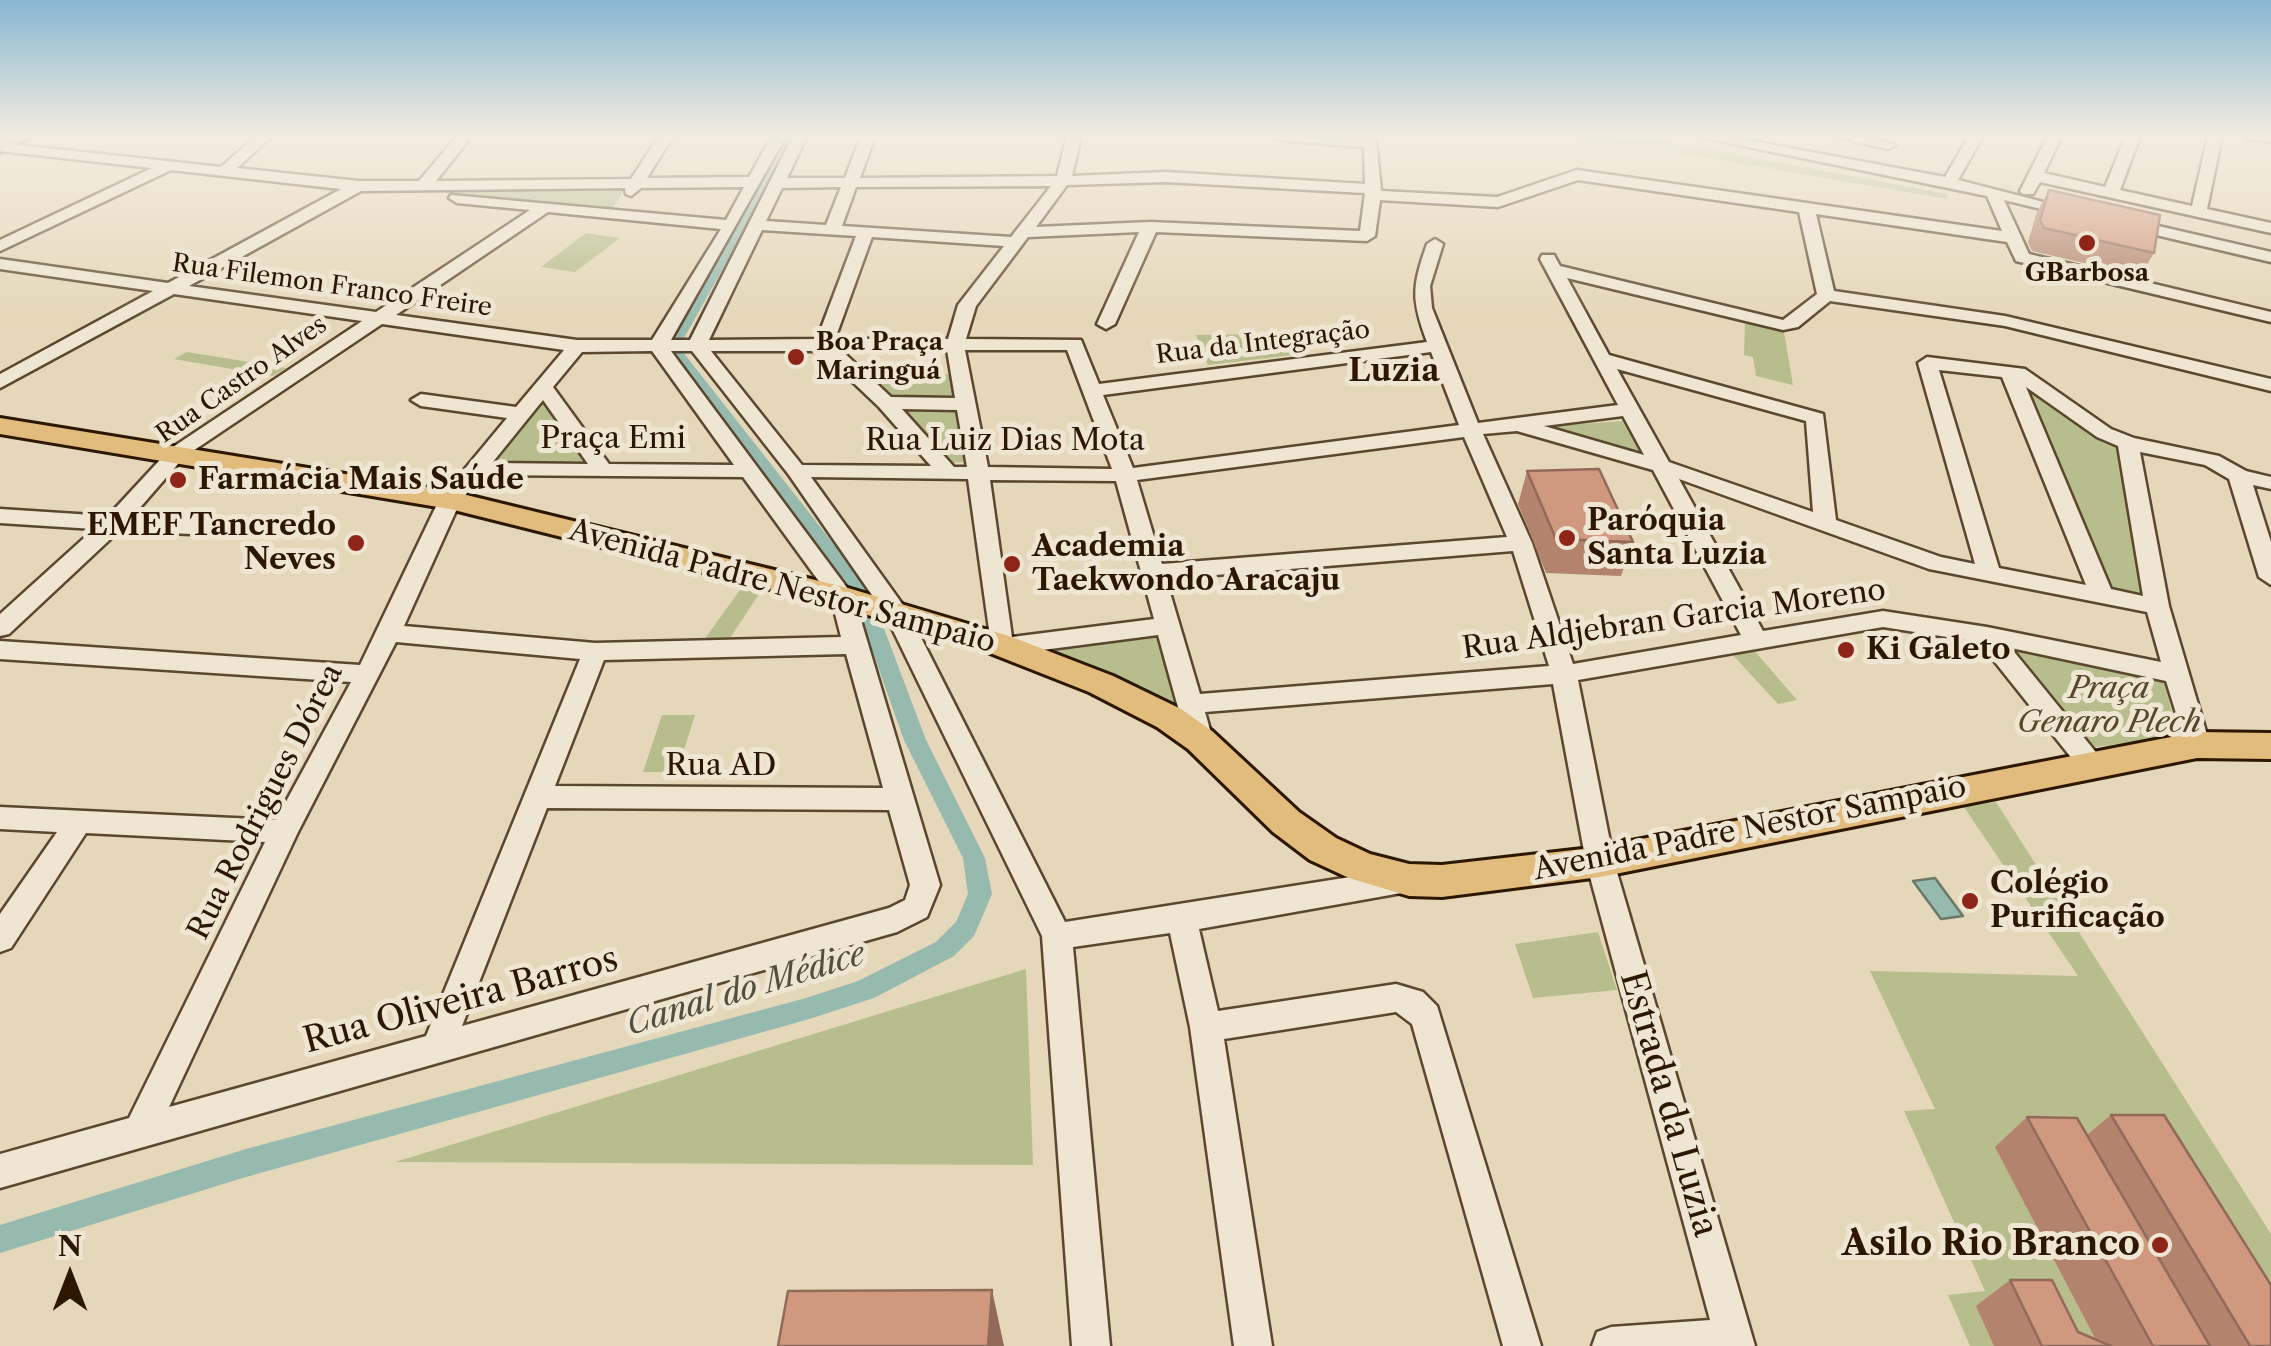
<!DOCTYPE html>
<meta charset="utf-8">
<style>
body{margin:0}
#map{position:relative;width:2271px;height:1346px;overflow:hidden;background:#e5d7b9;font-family:"Libre Caslon Text",serif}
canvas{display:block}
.north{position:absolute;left:20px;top:1226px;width:100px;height:100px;-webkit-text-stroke:8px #eee5d2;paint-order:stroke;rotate:0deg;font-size:28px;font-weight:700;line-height:40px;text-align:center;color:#2d1700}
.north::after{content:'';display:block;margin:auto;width:35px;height:45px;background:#2d1700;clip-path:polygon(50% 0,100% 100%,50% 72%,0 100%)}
</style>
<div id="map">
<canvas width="2271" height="1346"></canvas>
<div class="north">N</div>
</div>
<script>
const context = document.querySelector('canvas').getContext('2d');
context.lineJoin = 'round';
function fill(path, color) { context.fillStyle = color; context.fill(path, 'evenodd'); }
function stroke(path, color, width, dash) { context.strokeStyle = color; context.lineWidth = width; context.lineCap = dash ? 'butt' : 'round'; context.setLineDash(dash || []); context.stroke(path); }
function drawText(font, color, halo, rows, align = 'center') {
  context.font = font + ' "Libre Caslon Text",serif'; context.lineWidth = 10; context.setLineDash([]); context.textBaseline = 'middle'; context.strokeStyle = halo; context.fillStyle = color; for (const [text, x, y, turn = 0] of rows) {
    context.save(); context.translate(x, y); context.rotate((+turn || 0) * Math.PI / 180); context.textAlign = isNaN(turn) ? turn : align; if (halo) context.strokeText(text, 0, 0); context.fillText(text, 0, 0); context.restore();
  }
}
const green = new Path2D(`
 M1546,136H1637L1947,194V199L1662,150Z
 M627,186L610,212L411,189Z
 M586,233L620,238L575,272L541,267Z
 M1745,323L1784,332L1793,385L1756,376L1753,357L1744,355Z
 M1295,334L1301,354L1208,365L1196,335Z
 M187,352L286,368L273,376L174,359Z
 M951,374L967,462L944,463L870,375Z
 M2014,378L2085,430L2125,447L2155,604L2102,593Z
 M543,398L592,464L485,465Z
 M1623,421L1640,453L1552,426Z
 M745,583L763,588L726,644H701Z
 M1161,637L1180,712L1040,649Z
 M2005,646L2163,678L2178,736L2095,747Z
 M1752,648L1797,700L1778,704L1730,652Z
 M662,715H695L677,772H643Z
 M1996,802L2271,1234V1346H1970L1948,1295L1985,1291L1904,1111L1935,1109L1870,971L2078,976L1964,807Z
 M1598,932L1617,990L1533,998L1515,944Z
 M1026,969L1033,1165L395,1162Z`);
const water = new Path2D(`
 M1935,878L1963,916L1941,919L1913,881Z`);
const canal = new Path2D(`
 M781,136H793L749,222L679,347L869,589L926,740L985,858L992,894L974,936L954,956L874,998L806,1020L246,1177L0,1253V1225L246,1149L806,998L858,981L936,942L956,922L968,894L963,858L904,740L851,591L664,347L737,222Z`);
const minor = new Path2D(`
 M256,136H272L237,168L358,181H419L457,136H472L436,181L631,179L659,136H673L647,178L749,177L772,136H786L671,340H690L793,136H807L787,178H845L861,136H875L860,178L1057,176L1067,136H1081L1072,176L1166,172L1365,184L1364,147L1277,140L1270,136L1376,140L1381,191L1497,197L1577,170L2002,231L1987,196L1695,136H1725L1945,177L1969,136H1983L1958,180L2082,212L2074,217L2004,200L2029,254L2271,312V322L2016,261L2007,242L1816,214L1834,291L2005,316L2271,379V391L2005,326L1830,301L1798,327L1783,330L1567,278L1609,355L1823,414L1836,520L1941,557L1975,564L1918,363L1927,357L2025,369L2111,429L2134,438L2219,456L2246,471L2271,477V489L2253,485L2271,542V585L2259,577L2229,479L2205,465L2140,452L2169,606L2210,745L2206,752H2188L2166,681L2011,648L2099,756L2103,763L2099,770H2081L1979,642L1883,627L1578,680L1614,862L1755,1346H1592L1597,1332L1611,1327L1710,1320L1586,862L1553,684L1205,712L1213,740L1209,747H1191L1187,740L1158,635L1004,655L992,651L968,479L811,477L908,612L1065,922L1407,868L1417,872L1422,880L1417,888L1407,892L1199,929L1218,1011L1396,984L1423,992L1437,1006L1541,1346H1503L1412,1024L1396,1012L1224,1039L1272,1346H1234L1190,1027L1170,933L1073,947L1110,1346H1072L1042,936L885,614L789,475L692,351H671L854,597L940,885L927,917L897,932L0,1188V1154L129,1118L265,842L86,833L11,948L0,952V914L57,832L0,829V807L276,820L351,682L0,659V641L360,665L439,500L507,418L421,406L411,400L421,394L516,407L564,350L382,324L184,457L131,518L208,523L219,530L216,535L119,531L9,634L0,636V614L94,529L0,523V509L108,516L170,449L362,321L174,294L0,388V374L153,291L0,269V259L168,283L341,189L171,170L0,251V240L152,168L0,151V143L221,167ZM1578,180L1799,212L1817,294L1783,320L1560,266L1554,255H1542L1540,259L1618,405L1478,423L1432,308L1430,286L1443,244L1435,239L1427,244C1412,287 1411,299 1427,342L1099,384L1081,340L966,339L976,306L1028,237L1139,232L1097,324L1106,329L1115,324L1156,232L1367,241L1375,236L1380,200L1498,207ZM1166,182L1365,193L1360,231L1150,222L1036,227L1067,185ZM1051,186L1011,237L842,226L856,187ZM744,187L726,220L451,195L449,198L457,203L530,210L376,312L189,286L361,191L625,188L626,194L631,196L641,188ZM841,187L826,225L766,221L782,188ZM548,212L721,229L652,340H577L396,315ZM762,230L856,236L817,339L709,340ZM872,237L1004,246L958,305L948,339H835ZM841,350H947L955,398L891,397ZM965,350H1067L1112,469L988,467ZM652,351L734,465L609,464L553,387L582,352ZM711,351H820L879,407L931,466L802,465ZM1431,352L1459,425L1133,468L1103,395ZM1617,369L1806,421L1813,512L1669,462ZM1939,370L2002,377L2086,585L1999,568ZM2026,387L2097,437L2118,446L2143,596L2111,589ZM543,400L588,464L492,463ZM902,409L957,410L967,467H954ZM1623,416L1644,455L1544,426ZM1517,431L1653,470L1741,635L1573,664L1532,543L1483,434ZM1464,437L1507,537L1162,564L1137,480ZM481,475L743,477L831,598L841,637L595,643L404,626L460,502ZM1679,479L1929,569L2147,612L2161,662L1987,627L1883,611L1763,631ZM990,480L1116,481L1154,619L1012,637ZM1513,551L1549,666L1200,694L1166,579ZM396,642L580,659L426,1036L169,1107L298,832ZM846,654L883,788L555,786L604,660ZM547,808L889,810L910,885L905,900L889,908L462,1026Z
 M1830,136H1862L1896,145L1889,149Z
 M2048,136H2062L2044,173L2105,187L2126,136H2140L2120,190L2192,206L2208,136H2222L2207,209L2271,223V233L2040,182L2033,194H2023L2020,191Z
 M2246,136H2271V142L2248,139Z
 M2128,219L2271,252V262L2122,227V221Z`);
const major = new Path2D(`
 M7,136H32L0,152V139Z
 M0,418L450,491L848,588L1012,637L1113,676L1181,709L1212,731L1299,812L1336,838L1370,854L1409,864L1442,865L1600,847L2197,732L2271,733V759L2197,758L1600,877L1442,897L1409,896L1349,878L1310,860L1273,832L1188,749L1157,727L1089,692L990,653L842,607L450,509L0,434Z`);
const wall = new Path2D(`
 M2049,190L2154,253L2140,276L2032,251L2028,242L2037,212Z
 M1527,471L1633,542L1621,576L1546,573L1518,504Z
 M2111,1115L2271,1346H1994L1976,1306L2010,1280L2078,1332L2096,1340L1995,1147L2027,1117L2087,1135Z`);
const shadedWall = new Path2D(`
 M992,1290L1004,1346H988Z`);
const building = new Path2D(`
 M2049,190L2160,215L2154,253L2044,228L2040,220Z
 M1599,469L1633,542L1556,539L1527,471Z
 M2111,1115H2164L2271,1285V1346H2250Z
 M2027,1117L2077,1118L2210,1346H2153Z
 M2010,1280H2052L2078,1332L2111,1346H2042Z
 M992,1290L988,1346H778L788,1291Z`);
const markers = [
 [2087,243,10,"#8f2418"],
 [796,357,10,"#8f2418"],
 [178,480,10,"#8f2418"],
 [1567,538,10,"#8f2418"],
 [356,543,10,"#8f2418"],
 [1012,564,10,"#8f2418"],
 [1846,650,10,"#8f2418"],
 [1970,901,10,"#8f2418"],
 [2160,1245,10,"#8f2418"]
];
const farPoinames = [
 ["GBarbosa",2087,274],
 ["Boa Praça",816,343,"left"],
 ["Maringuá",816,372,"left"]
];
const farStreetnames = [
 ["Rua Filemon Franco Freire",332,286,8],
 ["Rua da Integração",1263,343,-7],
 ["Rua Castro Alves",242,380,-35]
];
const streetNames = [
 ["Praça Emi",613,439],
 ["Rua Luiz Dias Mota",1005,441],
 ["Avenida Padre Nestor Sampaio",782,587,15],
 ["Rua Aldjebran Garcia Moreno",1674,620,-8],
 ["Rua AD",721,766],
 ["Rua Rodrigues Dórea",266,802,-63],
 ["Avenida Padre Nestor Sampaio",1750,829,-11]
];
const poiNames = [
 ["Farmácia Mais Saúde",198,480],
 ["Paróquia",1587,521],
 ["Santa Luzia",1587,555],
 ["EMEF Tancredo",336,526,"right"],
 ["Neves",336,560,"right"],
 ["Academia",1032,547],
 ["Taekwondo Aracaju",1032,581],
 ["Ki Galeto",1866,650],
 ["Colégio",1990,884],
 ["Purificação",1990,918]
];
const parkNames = [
 ["Praça",2109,689],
 ["Genaro Plech",2109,723]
];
const farDistrictnames = [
 ["Luzia",1394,372]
];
const waterNames = [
 ["Canal do Médice",746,990,-17]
];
const nearStreetnames = [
 ["Rua Oliveira Barros",461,1001,-15],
 ["Estrada da Luzia",1668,1104,74]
];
const nearPoinames = [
 ["Asilo Rio Branco",2140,1245]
];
fill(green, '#b7bd8d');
fill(water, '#96baae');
stroke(water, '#6c7968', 2.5);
fill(canal, '#96baae');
stroke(minor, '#5b472e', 5);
stroke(major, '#2d1700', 6);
fill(minor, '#eee5d2');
fill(major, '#e2bc7c');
fill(wall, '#b4836e');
fill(shadedWall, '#926a5a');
fill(building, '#d19880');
stroke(building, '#926a5a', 2.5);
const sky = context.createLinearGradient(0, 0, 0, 324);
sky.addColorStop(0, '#87b6d1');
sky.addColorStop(0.42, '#f3ede0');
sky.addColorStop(1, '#f3ede000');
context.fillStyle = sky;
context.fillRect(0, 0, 2271, 324);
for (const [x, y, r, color] of markers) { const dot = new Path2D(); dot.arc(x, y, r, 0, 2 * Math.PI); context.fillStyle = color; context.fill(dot); stroke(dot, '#eee5d2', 4); }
drawText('bold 25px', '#2d1700', '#eee5d2', farPoinames);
drawText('25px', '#2d1700', '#eee5d2', farStreetnames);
drawText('30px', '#2d1700', '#eee5d2', streetNames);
drawText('bold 30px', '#2d1700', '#eee5d2', poiNames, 'left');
drawText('italic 30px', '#56492a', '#eee5d2', parkNames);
drawText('bold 32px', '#2d1700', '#eee5d2', farDistrictnames);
drawText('italic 32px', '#52503d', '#eee5d2', waterNames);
drawText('35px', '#2d1700', '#eee5d2', nearStreetnames);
drawText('bold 35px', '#2d1700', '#eee5d2', nearPoinames, 'right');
</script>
